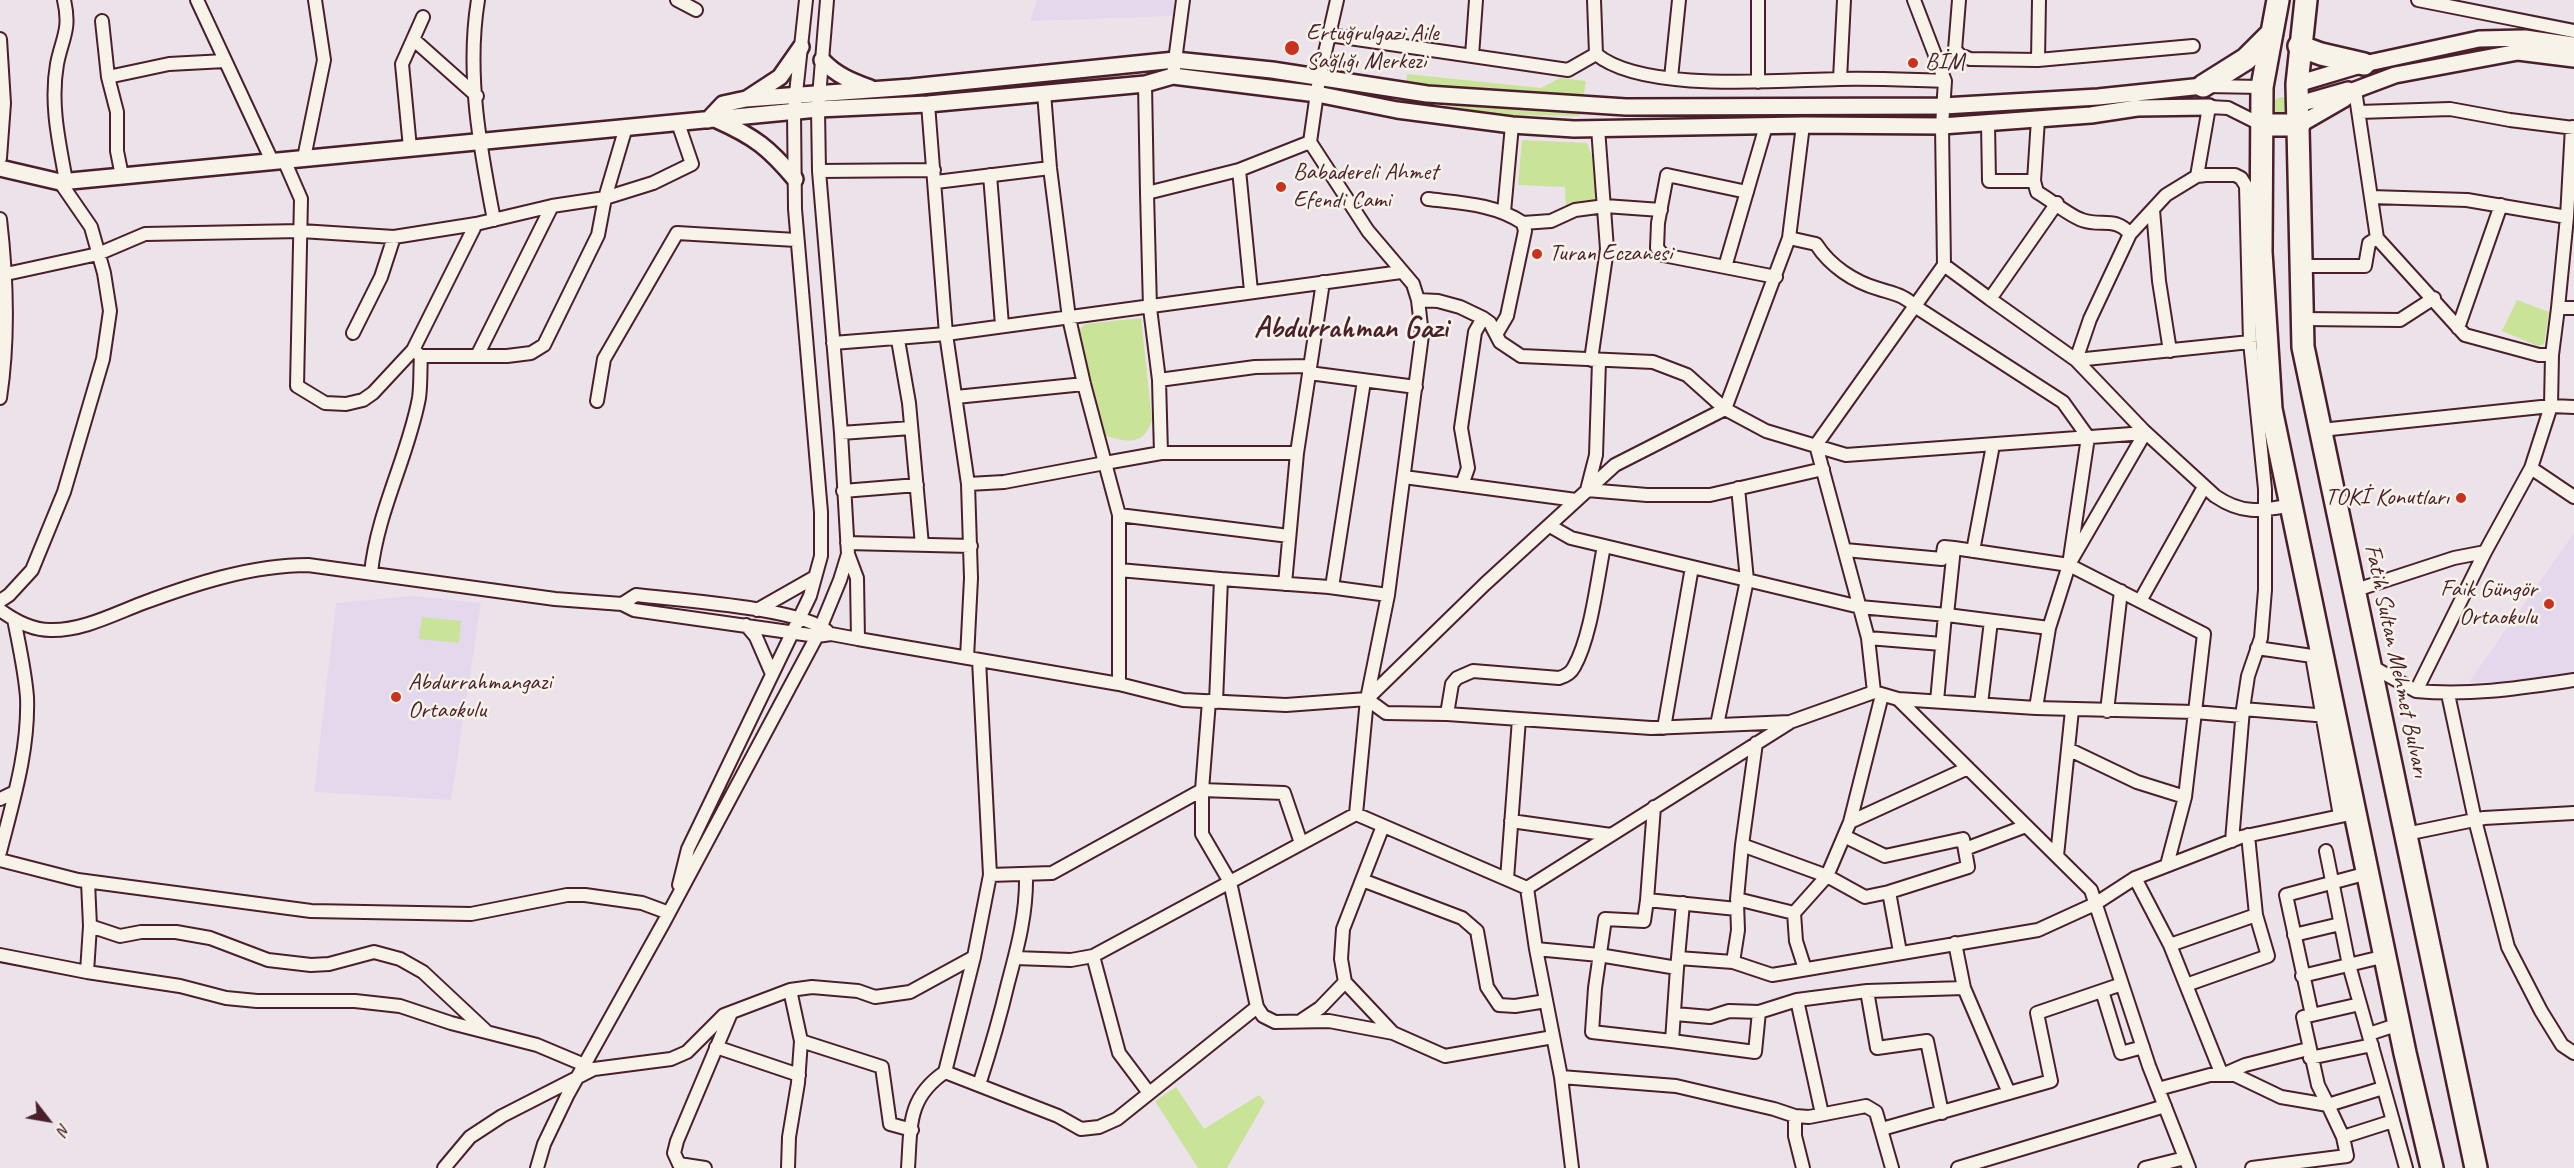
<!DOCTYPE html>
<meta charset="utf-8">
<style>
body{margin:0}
#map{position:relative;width:2574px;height:1168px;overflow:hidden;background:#ece3ea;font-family:Caveat,sans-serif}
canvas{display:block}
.north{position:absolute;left:18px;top:1090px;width:60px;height:60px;-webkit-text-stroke:4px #f7f3e8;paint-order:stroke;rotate:121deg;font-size:16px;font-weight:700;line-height:24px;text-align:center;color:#4a1f2b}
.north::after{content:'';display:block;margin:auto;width:21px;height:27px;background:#4a1f2b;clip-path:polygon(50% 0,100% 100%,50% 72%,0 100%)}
</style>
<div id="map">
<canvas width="2574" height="1168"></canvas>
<div class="north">N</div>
</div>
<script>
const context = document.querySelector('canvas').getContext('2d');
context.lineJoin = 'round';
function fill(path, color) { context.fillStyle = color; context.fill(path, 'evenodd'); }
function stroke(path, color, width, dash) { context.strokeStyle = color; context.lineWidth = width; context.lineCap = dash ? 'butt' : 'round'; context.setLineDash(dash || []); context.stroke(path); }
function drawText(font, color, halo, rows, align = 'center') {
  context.font = font + ' Caveat,sans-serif'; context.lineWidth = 5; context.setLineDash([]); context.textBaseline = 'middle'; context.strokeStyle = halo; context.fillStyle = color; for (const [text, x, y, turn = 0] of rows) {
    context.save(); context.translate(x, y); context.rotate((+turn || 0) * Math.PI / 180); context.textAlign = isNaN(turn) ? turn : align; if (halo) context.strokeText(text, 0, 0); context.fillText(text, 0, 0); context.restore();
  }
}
const built = new Path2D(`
 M1037,0H1175L1173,16L1030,21Z
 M2574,533V674L2521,682H2469Z
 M413,596L481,603L451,800L314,792L336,603Z`);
const green = new Path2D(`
 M1407,74L1541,88L1560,78L1586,81L1580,116L1499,115L1405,98Z
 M2273 106a9 9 0 1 1 18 0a9 9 0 1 1-18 0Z
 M1522,140L1587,143L1595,165L1598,202L1566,208L1565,187L1518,185Z
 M2517,300L2549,312L2544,344L2538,346L2502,331Z
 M1141,318L1152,420C1144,447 1125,442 1103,435L1079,330L1085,324Z
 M422,617L461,621L459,643L419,639Z
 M1176,1087L1204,1129L1259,1095L1265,1102L1227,1168H1198L1155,1101Z`);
const minor = new Path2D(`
 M64,0C71,30 62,38 57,64C50,104 59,142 66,181
 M197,0L272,161
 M478,0C466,73 480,148 494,220
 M677,0L696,10
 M1337,0L1319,79L1310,142L1368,231L1413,284L1418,300L1422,335L1388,595L1367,699L1386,713L1447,714L1651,728L1790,722L1874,692
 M1594,0L1596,54
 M1959,0L1955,50L1960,55L1970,59L2038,60L2193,46
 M2418,0L2574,31
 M102,21L108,77
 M1329,35L1568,70L1596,54C1642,93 1779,80 1839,79C1874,78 1909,80 1945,81L1914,0
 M0,39L4,103L0,158
 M413,39L477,96
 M1472,56L1476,0
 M2038,60L2039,0
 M1173,76L1183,0
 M1671,78L1679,0
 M1840,79L1844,0
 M1945,81L1942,126L1944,265L1816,445L1868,638L1874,692L1898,699L2091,890L2149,1066L2189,1168
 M1758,82V0
 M1145,84L1147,193
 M2206,86L2262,87
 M2355,90L2377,238L2465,335L2539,355H2552
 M928,104L946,334L968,484L971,578L967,658
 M2359,112L2450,109L2510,120L2574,128
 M2038,119L2034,181L2037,192C2051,200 2068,215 2082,220C2101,227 2115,216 2130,234
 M1988,123L1989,181H2034
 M1766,126L1725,267L1776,277
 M410,148L402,64L423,17
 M304,158L324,60L315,0
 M284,160L301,199L297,386L325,403L346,404L363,400L373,393L413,350L476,224
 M1239,170L1251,291
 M819,171L934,170
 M990,175L1002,325
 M122,176L117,151V112L108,77L169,64L225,61
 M2197,176L2209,107L2228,108L2262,125
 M936,182L1050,168
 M2371,197L2467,200L2567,217
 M1428,199C1461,203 1495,204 1523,223L1525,231L1507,316L1497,333
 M2057,203L1990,299L2076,360L2144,431L2215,496C2243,515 2260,511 2292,505
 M2153,210L2159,281L2170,351
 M1504,212L1512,125
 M0,219C7,279 9,339 0,398
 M1523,223L1551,221L1575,210L1605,206L1661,210
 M1789,238L1816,244C1830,266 1854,282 1879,289C1895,294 1904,295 1916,307L2063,402L2088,437L2069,565L2049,628L2036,708L2195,712L2185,797L2167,865
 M1944,265L1990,299
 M2302,266H2365L2369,243L2377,238
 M1725,267L1663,255L1657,248L1658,223L1667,175L1747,192
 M0,273L6,274L98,254L145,234L301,231L394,237L476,224L552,206L605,198L653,183L692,164L678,123
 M1418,300L1438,301L1460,307L1483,318L1490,323L1500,342L1521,356L1653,362L1687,375L1725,409L1766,431L1846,455L2145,433
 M2558,308L2567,217L2572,127
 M2303,319L2400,320L2434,298
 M2458,328L2501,205
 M353,333L381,277L394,237
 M898,340L909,403L922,545
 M833,343L946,334L1401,272
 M413,350L421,356H507L531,353L544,345L598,235L605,198L626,127
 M478,354L552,206
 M1591,360L1607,249L1598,128
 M2076,360L2090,319L2130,234L2166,195L2197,176L2206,175H2235L2241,178L2246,186L2250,342L2265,489V590L2261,638L2248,676L2243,709L2232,841
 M2076,360L2250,342
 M1599,361L1596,455L1587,490L1647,495H1710L1823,469
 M1309,373L1416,387
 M1159,380L1255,367L1310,366
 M956,397L1084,384
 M597,401L604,359L677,233L796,240
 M2321,430L2551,406L2574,407
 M841,433L911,428
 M1161,453L1159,380L1150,308L1147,193L1239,170L1310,142
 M1297,453L1323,282
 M2531,468L2574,497
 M1404,477L1576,500
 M968,484L1004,482L1105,463L1084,384L1069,318L1050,168L1044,93
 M1462,485L1468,468L1461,428L1475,332L1483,318
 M843,491L917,485
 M1119,515L1289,536
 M1550,526L1571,538L1860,607L1947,615L1954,548L2069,565L2204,634L2195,712L2242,716
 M847,543L971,546
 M1845,550L1942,559L1944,547L1954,548
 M1973,551L1993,445
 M848,554L857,578L858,639L1119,684L1183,700L1286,705L1367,699L1485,584L1615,465L1725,409L1789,238L1803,125
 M2072,559L2145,433
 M1119,570L1221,579L1216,702
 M371,573C377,512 408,457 419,398C421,384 420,369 421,356
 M1221,579L1329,587L1388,595
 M1332,587L1364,381
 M2356,590L2454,558L2485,552L2531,468L2551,406L2552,355L2558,308H2574
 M0,601L9,595L32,570L64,492L103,359L110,311L104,273L91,227L60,182
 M2140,601L2204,487
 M622,604L636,595C676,600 800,608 827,631
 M0,610C15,621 32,630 50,630C82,631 114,614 143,603C194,584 252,565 308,565L555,599L622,604L634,610L817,636L831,634L858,639
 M757,610L815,577
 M1947,615L2049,628
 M746,625L756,637L772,674
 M1868,638L1942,644
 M2257,648L2319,657
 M2312,656L2340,816
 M979,660L990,875L974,957L945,1072L1058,1116L1081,1129L1099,1127L1117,1119L1257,1007L1230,882L1202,834V790L1209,701
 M2371,666L2416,691L2485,552
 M1119,684V515L1105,463L1161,453H1297L1285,584
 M2416,691C2471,696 2520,688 2574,680
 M2448,694L2475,820L2508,947L2541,1011L2562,1045L2574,1053
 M1898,699L2036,708
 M1937,701L1945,615
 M1981,704L1991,621
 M2243,709L2328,716
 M2107,711L2121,591
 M1447,714L1452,684L1457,678L1473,671L1559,678C1566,676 1571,673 1574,667C1591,637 1597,581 1604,546
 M1717,725L1747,580L1738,488
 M1664,728L1692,567
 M2068,749L2137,782L2185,797
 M0,799L15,792
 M1654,807L1647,900L1737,909
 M1356,814L1367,699
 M1511,821L1611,835
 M1850,822L1882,695
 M1383,826L1343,929L1341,959L1345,982L1393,1033L1445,1056L1553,1037
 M2406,834L2484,818L2574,813
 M1844,836L1885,856L1963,839L1968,867L1889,892
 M1742,845L1737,899L1794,913L1827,876L1742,845L1756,743
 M1965,849L2026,826
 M2326,851L2349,965L2393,1121
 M0,852C13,801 29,750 27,697C25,671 19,645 14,619
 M2057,856L2072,710
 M0,860L78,880L311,911L471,914L567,895H585L642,903L669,913
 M990,875L1052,873L1202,790L1284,793L1301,843
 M2135,878L2170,945L2222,1075L2245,1065L2308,1049
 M1507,879L1519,719
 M1362,880L1462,918L1477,931L1487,987L1499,1005L1515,1006L1546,1001
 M679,885L688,849L810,596L821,556V512L795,209L794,112L806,0
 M1527,888L1536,949L1561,1077L1572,1168
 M1647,900L1644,921L1605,919L1595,988L1592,1032L1672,1041
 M1794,913L1796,941L1805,969
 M90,926L120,936L141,932H176L210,938L268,960L311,965L329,964L374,952L400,959L423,972L486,1031
 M2294,935L2340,924
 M1955,943L1964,988L2009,1093
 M2170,945L2256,915
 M1536,949L1599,955L1677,968L1678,958L1733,962L1772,975L2038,930L2095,904L2135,878L2241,837L2355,813
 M1900,952L1889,892L1865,897L1827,876L1850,822L1968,768
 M0,955L87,972L180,986L226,998L257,1001H355L400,1006L451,1023L537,1045L594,1069
 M1093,956L1119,1053L1149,1093
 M1015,958L1071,960L1093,956L1356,814L1527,888L1789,723
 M1678,958L1683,903
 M1733,962L1738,930L1737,903
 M87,972L90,926L88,882
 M2302,976L2386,956
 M2186,985L2268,956L2256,915L2248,835
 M2102,991L2121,1053L2143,1047
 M1797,1000L1822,1114
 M2360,1004L2303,1017L2318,1085L2328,1105L2383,1088
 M1257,1007L1263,1016L1275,1022L1329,1021L1393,1033
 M1759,1012L1797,1000L1867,991
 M1675,1014L1710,1017L1729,1011L1759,1012L1755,1052L1672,1041L1677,968
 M2312,1015L2286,895L2368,873
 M1302,1020L1320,1008L1345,982
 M2369,1034L2399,1024
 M801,1041L882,1067L890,1124L912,1130
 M716,1047L799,1075
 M2310,1058L2372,1045
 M1561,1077L1676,1086L1774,1109L1795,1116L1809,1117L1866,1106L1876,1112L1892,1168
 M979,1085C990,1051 1000,1017 1008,983C1018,946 1027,912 1026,874
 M2158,1089L2210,1075H2235L2281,1097L2328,1105L2343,1137L2347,1156L2252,1168
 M1942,1113L1927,1041L1877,1048L1867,991L1964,988
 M1795,1116V1136L1803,1168
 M1882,1129L2051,1081L2037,1013L2122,984
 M2343,1137L2393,1121L2406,1168
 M444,1168L470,1137L502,1116L594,1069L671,1059L687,1052L724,1015L790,990L812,987L858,991L875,997L910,992L974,957
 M537,1168L544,1144L568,1094L664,922L817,636L840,580L848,554L841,433L819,171L818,109L827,0
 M705,1168L679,1164L674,1153L677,1141L731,1013
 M788,1168L789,1137L798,1083L801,1041L790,990
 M908,1168C911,1126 907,1098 945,1072
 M1958,1168L2165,1106
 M2145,1168L2185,1158`);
const tertiary = new Path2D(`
 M822,60C836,75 851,81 870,88
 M2297,84L2364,64L2479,39L2525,38L2574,45
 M748,98L780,77L801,47
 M2299,104L2348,90
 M708,120L723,104L746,99L911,87L1175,60L1272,70L1427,94L1626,107L1943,106L2098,97L2203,86
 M717,120C755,137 769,148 795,179
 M2299,125L2344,99L2355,90L2395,75L2518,52L2574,59
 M0,168L60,182L818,109L928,104L1145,84L1173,76L1317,94L1397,110L1512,125L1574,129L1803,125L1942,126L2091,115L2137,108L2209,107`);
const trunk = new Path2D(`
 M2278,0L2262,87L2261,252L2271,409L2405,1053L2432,1168
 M2306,0L2297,84L2303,347L2476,1168
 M2299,46L2321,54L2364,64
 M2203,86L2246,59L2272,33
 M2262,125H2299`);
const markers = [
 [1292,48,8,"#c8321e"],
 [1913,63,6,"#c8321e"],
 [1281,187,6,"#c8321e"],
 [1537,254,6,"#c8321e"],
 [2461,498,6,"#c8321e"],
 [2549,604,6,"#c8321e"],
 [396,697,6,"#c8321e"]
];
const poiNames = [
 ["Ertuğrulgazi Aile",1306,34],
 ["Sağlığı Merkezi",1306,62],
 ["BİM",1925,63],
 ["Babadereli Ahmet",1293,173],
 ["Efendi Cami",1293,201],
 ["Turan Eczanesi",1549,254],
 ["TOKİ Konutları",2449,498,"right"],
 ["Faik Güngör",2537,590,"right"],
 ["Ortaokulu",2537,618,"right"],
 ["Abdurrahmangazi",408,683],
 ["Ortaokulu",408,711]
];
const streetNames = [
 ["Fatih Sultan Mehmet Bulvarı",2396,661,78]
];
const districtNames = [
 ["Abdurrahman Gazi",1351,329]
];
fill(built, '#e4d8ec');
fill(green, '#c9e399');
stroke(minor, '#4a1f2b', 16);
stroke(tertiary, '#4a1f2b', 20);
stroke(trunk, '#4a1f2b', 26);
stroke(minor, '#f7f3e8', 12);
stroke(tertiary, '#f7f3e8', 15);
stroke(trunk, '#f7f3e8', 21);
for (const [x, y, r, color] of markers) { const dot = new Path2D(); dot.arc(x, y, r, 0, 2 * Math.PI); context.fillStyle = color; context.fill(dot); stroke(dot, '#f7f3e8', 2); }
drawText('24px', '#4a1f2b', '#f7f3e8', poiNames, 'left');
drawText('24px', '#4a1f2b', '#f7f3e8', streetNames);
drawText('bold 30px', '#4a1f2b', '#f7f3e8', districtNames);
</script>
